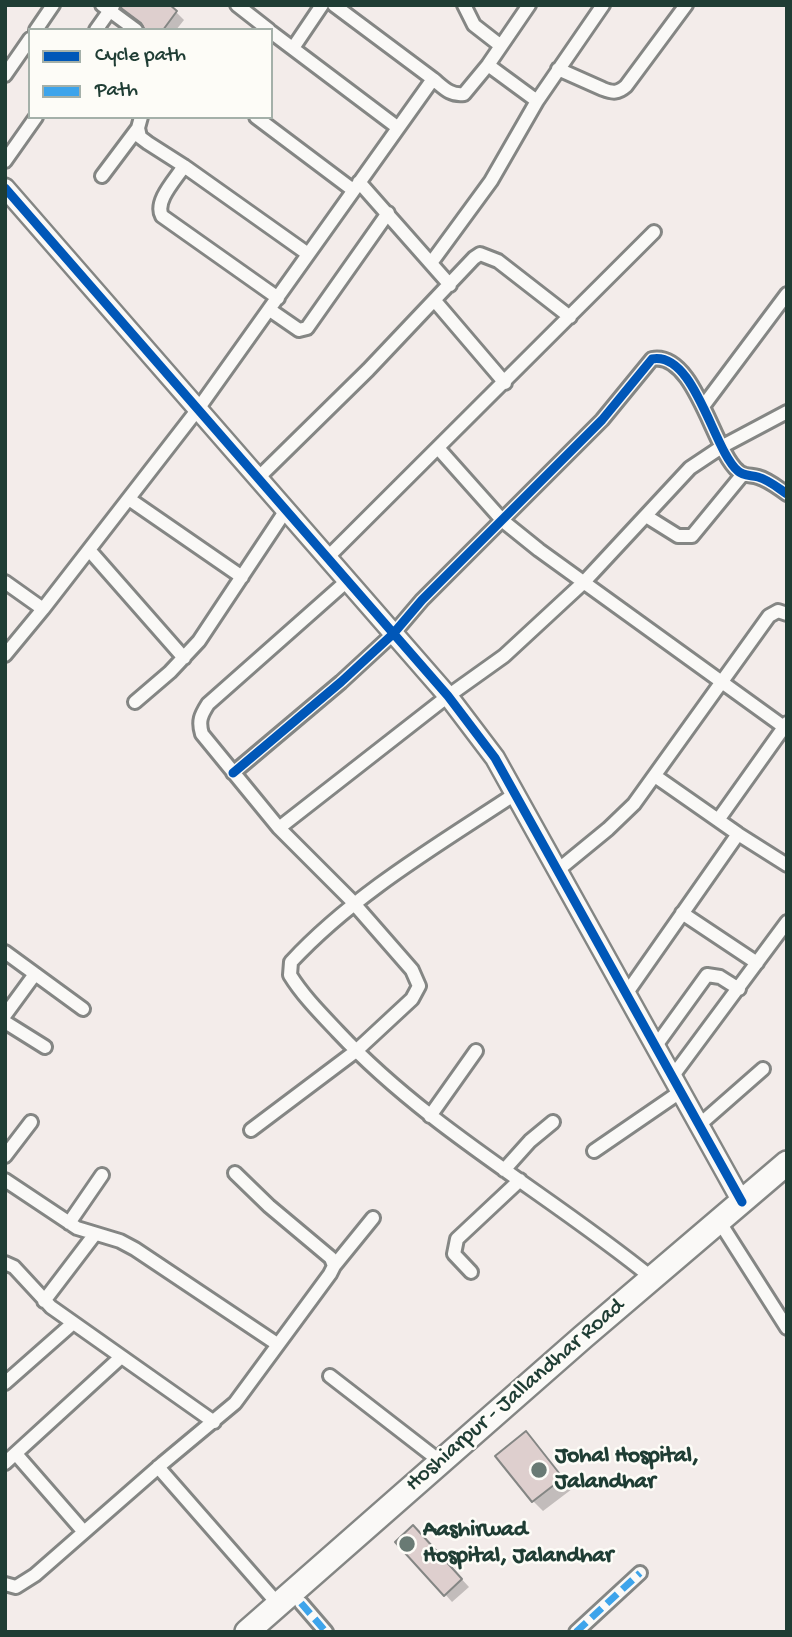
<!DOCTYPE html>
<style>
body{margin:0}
#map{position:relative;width:792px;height:1637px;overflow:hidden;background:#f3ecea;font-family:"Gochi Hand",sans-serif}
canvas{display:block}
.frame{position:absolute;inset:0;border:7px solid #1f3d34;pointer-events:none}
.legend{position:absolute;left:28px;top:28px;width:245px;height:91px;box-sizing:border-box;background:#fdfcf7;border:2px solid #a4b0a9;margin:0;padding:9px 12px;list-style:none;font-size:21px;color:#1f3d34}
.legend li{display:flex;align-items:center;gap:14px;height:35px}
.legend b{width:35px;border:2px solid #a4b0a9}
</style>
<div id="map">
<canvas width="792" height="1637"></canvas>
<div class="frame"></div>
<ul class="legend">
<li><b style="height:9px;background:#0057b8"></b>Cycle path</li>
<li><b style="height:9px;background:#3da4eb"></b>Path</li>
</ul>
</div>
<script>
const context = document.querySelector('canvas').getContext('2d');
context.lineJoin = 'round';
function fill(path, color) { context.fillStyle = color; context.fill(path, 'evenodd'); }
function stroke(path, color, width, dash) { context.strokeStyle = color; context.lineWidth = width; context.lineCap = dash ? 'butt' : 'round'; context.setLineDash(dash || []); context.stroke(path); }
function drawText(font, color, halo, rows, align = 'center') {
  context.font = font + ' "Gochi Hand",sans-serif'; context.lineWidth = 5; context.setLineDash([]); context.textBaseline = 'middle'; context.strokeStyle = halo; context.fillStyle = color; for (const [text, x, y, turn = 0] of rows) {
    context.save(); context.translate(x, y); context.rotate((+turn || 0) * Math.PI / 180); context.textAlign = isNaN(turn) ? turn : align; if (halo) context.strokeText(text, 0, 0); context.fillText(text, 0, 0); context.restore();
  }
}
const shadow = new Path2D(`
 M123,8L176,12L184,20L176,30H147Z
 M526,1433L572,1489L543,1511L533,1501Z
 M421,1535L469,1587L452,1602L445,1594Z`);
const building = new Path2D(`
 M122,5H170L177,11L163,30H145L141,23L121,8Z
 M526,1431L563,1478L532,1502L495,1456Z
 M413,1525L462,1579L444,1596L395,1542Z`);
const street = new Path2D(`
 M102,5L136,30
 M237,5L269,30
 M464,5L474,25L501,46
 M36,30L53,5
 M96,30L113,6
 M271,32L397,127
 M293,48L322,5
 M488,65L537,101
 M558,69L603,89C613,93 618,93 626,86L686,5
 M5,75L30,39
 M433,79C443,87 450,96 464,94L488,65L529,5
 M141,117L138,128L140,137L148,143L184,166L308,254
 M256,117L353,190
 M5,161L36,117
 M184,166C176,179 154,201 162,216L278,298
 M102,176L138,128
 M359,182L450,285
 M431,263L491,181L537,101L603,5
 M435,301L505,383
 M270,310L299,330L307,328L388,213
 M704,405L787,294
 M438,448L503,521L539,550L784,727
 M258,478L368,370L474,258L480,254L498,261L570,317
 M129,499L242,577
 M646,516L678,536H692L743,474
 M90,551L184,658
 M328,557L654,232
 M5,582L43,609L5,655
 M43,609L198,409L433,79L334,5
 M135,702L170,672L199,641L286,510
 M233,773L341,682L393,634L422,600L602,420L652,359C695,351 713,450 738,471C743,476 751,475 758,477C769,480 778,488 787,494
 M655,776L738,834L787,865
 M515,794C438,845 354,894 291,962L290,975C303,996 321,1014 338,1032C430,1130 549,1194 652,1278
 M718,820L787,723
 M279,828L448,696L504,656L584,582L690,468L723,446L787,412
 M558,870L608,829L634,804L769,616L778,611L787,614
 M682,913L757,963
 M5,952L83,1009
 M626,994L738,834
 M5,1015L35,974
 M5,1022L45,1047
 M655,1047L707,975L720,977L739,989
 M672,1077L787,922
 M430,1116L476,1051
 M698,1126L763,1069
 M251,1130L356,1051L412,999L419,986L412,970L350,899L279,828L202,734C198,721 201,715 208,704L347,581
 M594,1151L680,1092
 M5,1156L31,1122
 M504,1170L530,1141L553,1122
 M5,1180L77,1228L120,1241L135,1249L277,1344
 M719,1221L787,1328
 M69,1223L102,1175
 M5,1263L14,1267L51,1307L214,1422
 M334,1266L373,1218
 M471,1272L454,1254L457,1239L520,1180
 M44,1301L95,1234
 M330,1376L441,1462
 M5,1383L72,1324
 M16,1454L84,1532
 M5,1463L120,1358
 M158,1467L278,1604
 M5,1584L16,1587L35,1575L163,1463L235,1403L330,1274L334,1266L331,1258L269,1206L235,1173
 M301,1603L326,1632
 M576,1632L640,1573`);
const secondary = new Path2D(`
 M5,188L448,696L495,758L742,1202`);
const highway = new Path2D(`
 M247,1632L583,1337L787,1163`);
const quiet = new Path2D(`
 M301,1603L326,1632
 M576,1632L640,1573`);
const cycleway = new Path2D(`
 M5,188L448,696L495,758L742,1202
 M233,773L341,682L393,634L422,600L602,420L652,359C695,351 713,450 738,471C743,476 751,475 758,477C769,480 778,488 787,494`);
const markers = [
 [539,1470,9,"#697a74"],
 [407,1544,9,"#697a74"]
];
const streetNames = [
 ["Hoshiarpur - Jallandhar Road",516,1396,-41]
];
const poiNames = [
 ["Johal Hospital,",555,1457],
 ["Jalandhar",555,1483],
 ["Aashirwad",423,1531],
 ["Hospital, Jalandhar",423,1557]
];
fill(shadow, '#0003');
fill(building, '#decfce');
stroke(building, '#848684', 2);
stroke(street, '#848684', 18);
stroke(secondary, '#848684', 23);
stroke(highway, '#848684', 28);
stroke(street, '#faf9f7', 12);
stroke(secondary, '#faf9f7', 18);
stroke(highway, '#faf9f7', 23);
stroke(quiet, '#3da4eb', 7, [14, 7]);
stroke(cycleway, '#0057b8', 9);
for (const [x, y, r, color] of markers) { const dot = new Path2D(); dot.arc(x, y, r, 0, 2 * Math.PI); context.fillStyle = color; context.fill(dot); stroke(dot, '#fdfcf7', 2.5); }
drawText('23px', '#1f3d34', '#fdfcf7', streetNames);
drawText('bold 23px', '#1f3d34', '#fdfcf7', poiNames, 'left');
</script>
